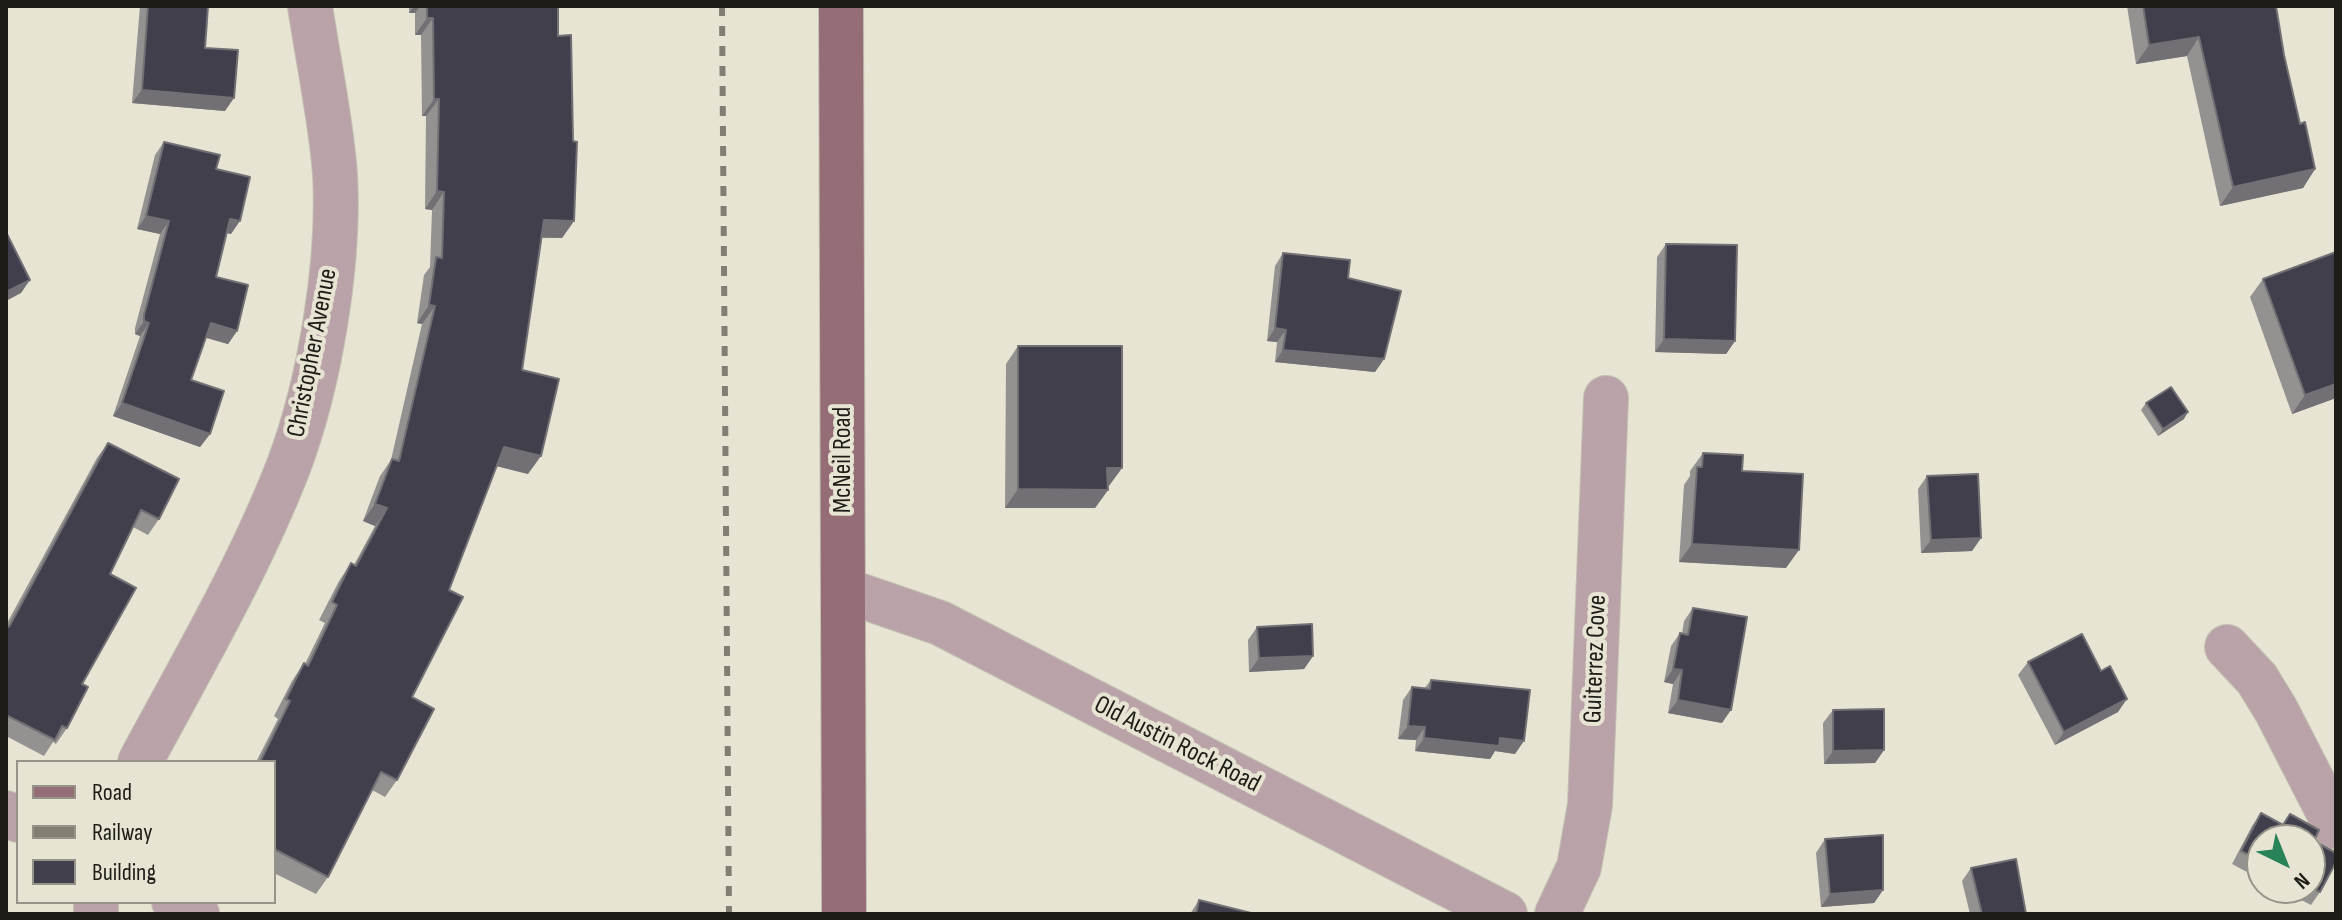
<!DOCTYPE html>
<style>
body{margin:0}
#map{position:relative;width:2342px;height:920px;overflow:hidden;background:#e7e4d4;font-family:"Sofia Sans Condensed",sans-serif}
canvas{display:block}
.frame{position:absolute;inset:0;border:8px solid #1d1c16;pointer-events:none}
.legend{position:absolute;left:16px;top:760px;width:260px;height:144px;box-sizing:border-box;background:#e7e4d4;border:2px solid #969488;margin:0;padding:10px 14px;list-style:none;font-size:24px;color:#1d1c16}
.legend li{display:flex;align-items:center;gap:16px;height:40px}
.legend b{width:40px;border:2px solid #969488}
.north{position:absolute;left:2246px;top:824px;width:80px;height:80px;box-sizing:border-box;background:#e7e4d4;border:2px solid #969488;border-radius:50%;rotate:137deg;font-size:22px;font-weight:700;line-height:32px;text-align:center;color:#1d1c16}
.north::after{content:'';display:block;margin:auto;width:28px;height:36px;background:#288359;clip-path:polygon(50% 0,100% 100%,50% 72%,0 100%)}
</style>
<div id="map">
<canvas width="2342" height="920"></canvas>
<div class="frame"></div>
<ul class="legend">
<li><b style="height:10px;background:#946d77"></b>Road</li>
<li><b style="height:10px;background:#817f74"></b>Railway</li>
<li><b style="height:22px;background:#403f4b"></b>Building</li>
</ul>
<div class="north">N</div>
</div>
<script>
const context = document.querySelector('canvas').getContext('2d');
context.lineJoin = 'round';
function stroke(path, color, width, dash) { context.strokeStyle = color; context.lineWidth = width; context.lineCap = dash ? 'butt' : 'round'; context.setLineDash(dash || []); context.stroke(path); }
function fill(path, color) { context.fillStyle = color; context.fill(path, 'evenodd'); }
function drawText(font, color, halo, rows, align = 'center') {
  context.font = font + ' "Sofia Sans Condensed",sans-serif'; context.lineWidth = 8; context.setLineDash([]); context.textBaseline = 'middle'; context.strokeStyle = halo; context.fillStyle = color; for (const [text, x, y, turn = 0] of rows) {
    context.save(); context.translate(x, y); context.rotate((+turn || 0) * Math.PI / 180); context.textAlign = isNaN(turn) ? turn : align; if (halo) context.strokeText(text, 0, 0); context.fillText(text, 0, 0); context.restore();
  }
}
const minor = new Path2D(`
 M844,590L940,623L1505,914
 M2227,647L2257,679L2276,710L2336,827
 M140,762C192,665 249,568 289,465C320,382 340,262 335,174C331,120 318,60 310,6
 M6,813L18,820
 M174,902L197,914
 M96,914V902
 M1557,914L1579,867L1590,805L1606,398`);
const major = new Path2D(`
 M841,6L844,914`);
const rail = new Path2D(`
 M722,6L729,914`);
const wall = new Path2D(`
 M140,6H208L205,48L225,111L132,103Z
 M409,6H558V36L574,221L562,238H542L522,370L528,474L497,466L449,590L412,697L397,780L385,797L372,790L328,877L316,894L274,873V762H256L278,719L274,716L292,681L304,663L305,664L325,623L319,620L339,581L351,563L354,565L375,526L363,521L380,476L391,460L422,324L417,323L424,275L430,267L432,210L425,209L426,116H422L421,35H415V13H409Z
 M2127,6H2276L2284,55L2300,124L2315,169L2303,188L2220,206L2187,56L2136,64Z
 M164,142L216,169L231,234L227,233L216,277L237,331L228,344L206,338L191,380L210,434L200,447L113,416L140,336L135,334V328L160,234L137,229L155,155Z
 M1666,244L1735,341L1726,354L1655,352L1657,257Z
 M2336,252V398L2292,414L2250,297L2263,279Z
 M1283,253L1348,278L1384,359L1375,372L1275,362L1277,342L1267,341L1275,266Z
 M1018,346L1122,468L1108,486V490L1095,508H1005L1006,364Z
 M2146,403L2184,419L2158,436L2141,410Z
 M108,443L159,519L148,535L133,527L110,574L82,684L67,728L56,744L53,742L44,756L6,736V625L97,458Z
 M1703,453L1742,471L1786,568L1679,562L1684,485L1690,476V471Z
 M1927,476L1981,538L1972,551L1921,553L1918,489Z
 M1693,608L1722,723L1668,713L1673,684L1664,682L1671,646L1680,633L1682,634L1684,621Z
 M1257,627L1313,656L1304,669L1249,672L1248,640Z
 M2028,662L2118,712L2055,745L2018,675Z
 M1431,680L1515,754L1495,751L1490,759L1415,751L1416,740L1398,739L1403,700L1412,687L1424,689Z
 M1833,710L1884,750L1875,763L1824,764L1823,723Z
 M2261,813L2282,825L2290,814L2314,841L2320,892L2311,905L2278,888H2310V840H2262V880L2232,864L2252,826Z
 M1825,839L1883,890L1874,903L1821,907L1816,853Z
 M1971,868L2026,914H1970L1962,881Z
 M1199,900L1255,914H1190Z`);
const shadedWall = new Path2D(`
 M414,6H420L415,13H409Z
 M427,18H433L421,35H415Z
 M2199,37L2187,56L2136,64L2149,45Z
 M142,90L234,98L225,111L132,103Z
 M434,99H439L426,116H422Z
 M2315,169L2303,188L2220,206L2233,187Z
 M437,191L444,192L432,210L425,209Z
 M146,216L169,221L160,234L137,229Z
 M230,219L240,221L231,234L221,232Z
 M544,220L574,221L562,238L532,237Z
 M30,280L21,293L6,301V292Z
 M429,305L435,306L422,324L417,323Z
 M144,321L149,323L140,336L135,334Z
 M211,323L237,331L228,344L201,336Z
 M1275,328L1286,330L1277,342L1267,341Z
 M1664,339L1735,341L1726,354L1655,352Z
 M1283,350L1384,359L1375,372L1275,362Z
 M2336,384V398L2292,414L2305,395Z
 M122,403L210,434L200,447L113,416Z
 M2188,412L2184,419L2158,436L2163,429Z
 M504,447L541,456L528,474L492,465Z
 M1107,468H1122L1109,486H1094Z
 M1018,489L1108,490L1095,508H1005Z
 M375,504L387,508L375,526L363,521Z
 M1981,538L1972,551L1921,553L1931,540Z
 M1692,544L1799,550L1786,568L1679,562Z
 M1313,656L1304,669L1249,672L1259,658Z
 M1673,669L1682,670L1673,684L1664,682Z
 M2127,699L2118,712L2055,745L2064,732Z
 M1678,700L1731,710L1722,723L1668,713Z
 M1408,726L1425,727L1416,740L1398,739Z
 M1424,738H1500L1524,741L1515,754L1495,751L1490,759L1415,751Z
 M1884,750L1875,763L1824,764L1833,751Z
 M1883,890L1874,903L1821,907L1830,894Z`);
const building = new Path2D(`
 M148,6H208L205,48L238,50L234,98L142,90Z
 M427,6H558V36L571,35L573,141L577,142L574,221L544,220L522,370L559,379L541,456L504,447L449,590L463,597L412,697L434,709L397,780L381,772L328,877L274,849V762H260L290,701L286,699L304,663L308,666L337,605L332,602L351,563L356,566L387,508L375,504L392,459L399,461L435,306L429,305L436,257L442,258L444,192L437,191L439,99H434L433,18H427Z
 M2143,6H2276L2284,55L2300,124L2305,122L2315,169L2233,187L2199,37L2149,45Z
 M164,142L220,155L216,169L250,177L240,221L230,219L216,277L248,285L237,331L211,323L191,380L224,391L210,434L122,403L149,323L144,321V315L169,221L146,216Z
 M6,232L30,280L6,292Z
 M1666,244L1737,245L1735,341L1664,339Z
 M2336,252V384L2305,395L2263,279Z
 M1283,253L1350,260L1348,278L1401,291L1384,359L1283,350L1286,330L1275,328Z
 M1018,346H1122V468H1107L1108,490L1018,489Z
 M2171,387L2188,412L2163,429L2146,403Z
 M108,443L179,479L159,519L141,510L110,574L136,588L82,684L88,687L67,728L62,726L55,740L6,715V625L9,627Z
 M1703,453L1743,455L1742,471L1803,474L1799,550L1692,544L1697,467H1702Z
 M1978,474L1981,538L1931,540L1927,476Z
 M1693,608L1747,617L1731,710L1678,700L1682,670L1673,669L1680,633L1688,635Z
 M1312,624L1313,656L1259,658L1257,627Z
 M2082,634L2101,671L2110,666L2127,699L2064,732L2028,662Z
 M1431,680L1530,690L1524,741L1500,738L1499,746L1424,738L1425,727L1408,726L1412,687L1430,689Z
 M1884,709V750L1833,751V710Z
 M2261,813L2283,825L2290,814L2319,830L2314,841L2336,853V862L2320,892L2310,887V840H2262V862L2241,851Z
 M1883,835V890L1830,894L1825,839Z
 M2016,859L2026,914H1982L1971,868Z
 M1199,900L1255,914H1196Z`);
const streetNames = [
 ["Christopher Avenue",313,353,-79],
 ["McNeil Road",843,460,-90],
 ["Guiterrez Cove",1596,659,-88],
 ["Old Austin Rock Road",1177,745,27]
];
stroke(minor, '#c3c0b2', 46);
stroke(major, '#c3c0b2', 46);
stroke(minor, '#baa3a8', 44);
stroke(major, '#946d77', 44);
stroke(rail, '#817f74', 6, [10, 10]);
fill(wall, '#949290');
fill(shadedWall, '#727074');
fill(building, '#403f4b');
stroke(building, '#727074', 2);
drawText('26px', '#1d1c16', '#e7e4d4', streetNames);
</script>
